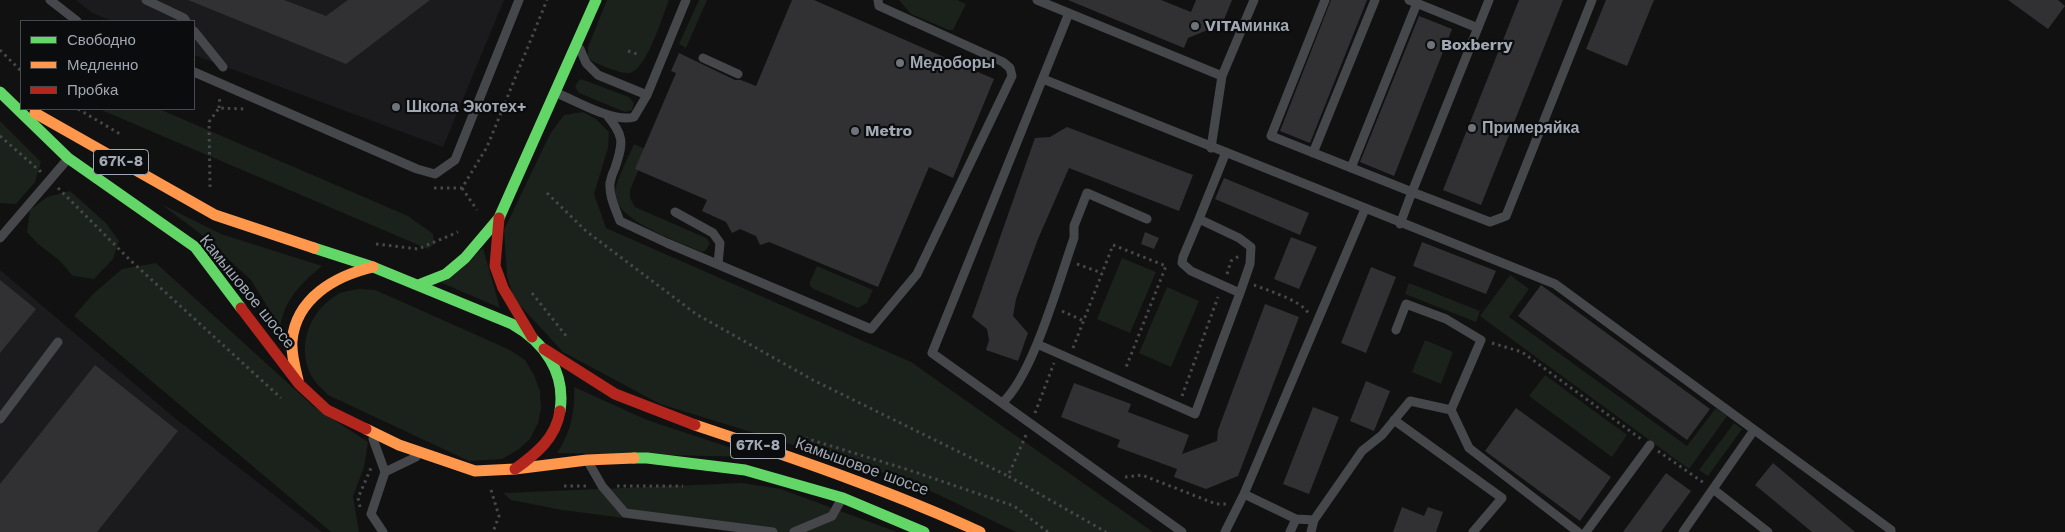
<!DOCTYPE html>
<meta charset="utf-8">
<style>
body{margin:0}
#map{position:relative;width:2065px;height:532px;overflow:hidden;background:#111;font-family:"Work Sans",sans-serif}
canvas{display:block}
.legend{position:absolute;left:20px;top:20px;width:175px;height:90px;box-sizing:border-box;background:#0b0c0d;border:1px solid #474a4f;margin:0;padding:6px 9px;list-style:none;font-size:15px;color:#a1a8b3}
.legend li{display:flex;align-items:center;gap:10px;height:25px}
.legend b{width:25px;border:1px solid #474a4f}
</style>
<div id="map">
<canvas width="2065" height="532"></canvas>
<ul class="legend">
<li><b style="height:6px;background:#63d668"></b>Свободно</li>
<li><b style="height:6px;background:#ff974d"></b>Медленно</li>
<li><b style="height:6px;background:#b3261e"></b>Пробка</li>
</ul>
</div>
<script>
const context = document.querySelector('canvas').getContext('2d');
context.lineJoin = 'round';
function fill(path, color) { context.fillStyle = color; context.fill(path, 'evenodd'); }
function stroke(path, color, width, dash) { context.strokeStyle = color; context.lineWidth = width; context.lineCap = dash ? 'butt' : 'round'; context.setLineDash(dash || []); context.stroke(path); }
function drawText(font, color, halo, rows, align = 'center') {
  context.font = font + ' "Work Sans",sans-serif'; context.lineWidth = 4.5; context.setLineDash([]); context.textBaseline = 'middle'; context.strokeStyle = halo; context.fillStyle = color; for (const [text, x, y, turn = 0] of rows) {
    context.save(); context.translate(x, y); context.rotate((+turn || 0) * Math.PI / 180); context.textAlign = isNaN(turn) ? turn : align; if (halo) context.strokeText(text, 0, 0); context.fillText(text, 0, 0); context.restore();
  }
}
const built = new Path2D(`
 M76,0H504L443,147L194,55V21H112L92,13Z
 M0,270L176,419L322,532H0Z`);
const green = new Path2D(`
 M607,0H669C663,15 646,72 629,73C619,74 598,64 588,59V47Z
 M699,0H707L686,48L679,44Z
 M899,0H957L966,4L953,30H949L911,14Z
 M581,79L629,97L634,103L632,110L625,112L579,93L575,87L578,81Z
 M99,109H159L408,216L433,234L434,244L428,249Z
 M583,112L596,119L609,132L608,148L594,194L606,228L911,362L1153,532H1016L910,481L660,404L563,352L514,299L507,276L504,230L550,134L564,115Z
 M0,121L41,162L35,182L16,204L0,203Z
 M634,144L647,150L630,190V198L635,207L706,238L710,243L706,250L702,252C680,242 619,222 615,196C614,183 629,156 634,144Z
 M70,191L106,223L119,241L113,259L94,279L73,276L59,260L38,244L27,232L30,210L47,197Z
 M161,204L221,234L322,266C300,284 285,299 280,327L251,280L202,235Z
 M483,248L500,308L440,282Z
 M1122,258L1156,272L1130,333L1097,319Z
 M156,263L313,406L368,442L364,467L353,496L359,532H331L74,316L93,294L122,269Z
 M817,266L873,290L867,303L858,308L814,289L810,286V282Z
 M1510,275L1529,289L1509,317L1687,446L1716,408L1727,416L1689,469L1480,316Z
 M1409,283L1480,311L1476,322L1405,294Z
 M1167,287L1199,301L1171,367L1139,353Z
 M359,289L375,290L389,296L510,350L525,360L534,375L540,391L541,408L538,423L530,439L519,449L502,459L469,461L328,395C321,388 313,381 309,371C297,341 312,308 340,293C346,291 353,290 359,289Z
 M1425,340L1453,352L1441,384L1412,372Z
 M1545,375L1627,435L1612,457L1529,396Z
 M574,387L647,420L759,457L557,453C571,432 575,412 574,387Z
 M1734,423L1742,429L1708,476L1699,470Z
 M742,483L781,489L897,532H733L562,510L511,500L503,493Z`);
const building = new Path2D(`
 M188,0H284L326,16L348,0H430L346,64Z
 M792,0H814L994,79L953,178L929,167L878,287L769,242L760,245L756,236L740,229L732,233L726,222L702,211L707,200L635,169L676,73L671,71L679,53L735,80H741L756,86Z
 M1068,0H1161L1191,12L1196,0H1232L1219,32L1210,29L1188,38L1184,48Z
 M1331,0H1367L1310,143L1280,131Z
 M1519,0H1563L1481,205L1443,190Z
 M1606,0H1654L1627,66L1586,49Z
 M2008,0H2058L2065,6L2048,29Z
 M1419,16L1452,29L1394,176L1360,162Z
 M1067,127L1193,175L1179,211L1069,168L1038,239L1016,299L1013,316L1028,333L1018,361L986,350L989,340L987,329L972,317L1035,138L1050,137Z
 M1224,178L1309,213L1300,235L1215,199Z
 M1145,232L1159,238L1154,249L1141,244Z
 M1291,237L1317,247L1299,289L1274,279Z
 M1422,242L1496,271L1486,294L1413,266Z
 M1371,267L1396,277L1366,353L1341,343Z
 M0,280L36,309L0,353Z
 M1541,285L1710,409L1687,440L1518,316Z
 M1265,304L1299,317L1238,476L1206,489L1174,477L1177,469L1117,447L1120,440L1061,417L1074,383L1131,404L1128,412L1189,435L1182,454L1217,441L1218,430Z
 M95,365L178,431L97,532H0V484Z
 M1366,381L1390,391L1374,431L1350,421Z
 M1313,407L1339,417L1309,494L1283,484Z
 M1516,408L1611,477L1580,521L1485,451Z
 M1773,463L1855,532H1812L1755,485Z
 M1666,473L1691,491L1661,532H1623Z
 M1402,507L1424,516L1428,507L1443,512L1436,532H1393Z`);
const path = new Path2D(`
 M0,50L21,71
 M628,51L637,54
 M219,108L220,96
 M78,109L120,134
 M0,136L41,172
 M210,187L209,122L219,108L244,109
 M58,188L130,260L281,398
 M434,188H462L487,147L547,0
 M462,188L477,210
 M547,193L586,231L696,314L813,380L1008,476
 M376,244L418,249L458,232
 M1077,264L1102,273
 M1227,274L1231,261L1239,256
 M1254,285C1267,290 1302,301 1308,313
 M532,293L567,337
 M1062,311L1084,321
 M1492,343L1522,352L1641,439
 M1073,348L1113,245L1166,266L1125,370
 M1182,396L1218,297
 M1035,413L1054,363
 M1026,435L1008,476L1106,532
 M805,438L909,470L1014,506L1048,532
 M1658,451L1704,483
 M1125,477L1142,475L1216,504H1226
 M564,486H588
 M617,486H683
 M491,490L499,516L493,532
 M360,507L358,498L371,468`);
const lane = new Path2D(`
 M50,0L77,21
 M146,0L184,18L186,21
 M1037,0L1222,76L1254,0
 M1325,0L1271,136L1412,192L1400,224
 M1409,0L1478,28
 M1489,0L1412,192L1490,222L1506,216L1592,0
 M1069,13L932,353L1182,532
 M194,31L223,67
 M580,49L586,63L598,75L647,95
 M703,58L738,74
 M194,72L417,169L435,174L455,160L519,0
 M1043,79L1555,284L1891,530V532
 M559,94C578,102 614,123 634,117L647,95L686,0
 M606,114C624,136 624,141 615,168C613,172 611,178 610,183C609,196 615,208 620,221L667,243L871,329L917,274L1012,76L1010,68L1003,62L879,6L878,0
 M1211,148L1222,76
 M1313,153L1375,0
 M1351,168L1417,3
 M675,212L713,233L720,243L718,264
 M1199,219L1183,257L1182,263L1191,271L1240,293L1250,264L1251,247L1239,238L1199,219L1226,152
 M0,238L66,161
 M1037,344L1195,414L1240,293
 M1002,403C1033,376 1059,280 1074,238V226L1087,193L1147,219
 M1451,410L1469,448L1578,532
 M0,419L58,342
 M1394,420L1502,498L1473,532
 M373,439L385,472L416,457
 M590,465L602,486L625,513L773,532
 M1713,489L1768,532
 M1296,519L1314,520L1362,451L1382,435L1410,401L1451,410L1481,340L1446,319L1406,304L1396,330
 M383,532L371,514L385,472
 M794,532L832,516L841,500
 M1225,532L1244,494
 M1290,532L1296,519L1244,494L1365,209
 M1311,532L1314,520
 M1586,532L1650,445
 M1683,532L1754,430`);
const fast = new Path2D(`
 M0,92L68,158L195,247L241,308
 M314,248L373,267L512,324C544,342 566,372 560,411
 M418,285L446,274L465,258L499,218L596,0
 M634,458H647L745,470L843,498L924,532`);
const slow = new Path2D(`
 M35,113L215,215L314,248
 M298,380C295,368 291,354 292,341C296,298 335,276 373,267
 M695,425C791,457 888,490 980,532
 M366,429L399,445L475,471L515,469L587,460L634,458`);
const jam = new Path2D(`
 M499,218L495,266L503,288L532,337
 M241,308L299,384L327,410L366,429
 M544,349L615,394L695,425
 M515,469C536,454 556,438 560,411`);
const markers = [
 [1195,26,5,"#6f737a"],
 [1431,45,5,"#6f737a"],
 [900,63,5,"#6f737a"],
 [396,107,5,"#6f737a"],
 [1472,128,5,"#6f737a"],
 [855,131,5,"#6f737a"]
];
const shields = [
 [121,162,55],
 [758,446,55]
];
const shieldNames = [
 ["67К-8",121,162],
 ["67К-8",758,446]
];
const poiNames = [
 ["VITAминка",1205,26],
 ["Boxberry",1441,45],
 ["Медоборы",910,63],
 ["Школа Экотех+",406,107],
 ["Примеряйка",1482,128],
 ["Metro",865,131]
];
const streetNames = [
 ["Камышовое шоссе",247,292,51],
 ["Камышовое шоссе",862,467,20]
];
fill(built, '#1b1b1d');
fill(green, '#1b211b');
fill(building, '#313133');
stroke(path, '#47484c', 3, [2.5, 4]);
stroke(lane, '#45474a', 9);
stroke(fast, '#63d668', 11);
stroke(slow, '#ff974d', 11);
stroke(jam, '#b3261e', 11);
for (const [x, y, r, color] of markers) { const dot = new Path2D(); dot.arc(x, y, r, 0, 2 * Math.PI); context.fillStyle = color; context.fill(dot); stroke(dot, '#0b0c0d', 2); }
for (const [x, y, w] of shields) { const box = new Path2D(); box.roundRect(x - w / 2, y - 12.5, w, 25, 4); context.fillStyle = '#0b0c0d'; context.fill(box); stroke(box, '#a1a8b3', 1); }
drawText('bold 15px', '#a1a8b3', null, shieldNames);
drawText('bold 16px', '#a1a8b3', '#0b0c0d', poiNames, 'left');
drawText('16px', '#a1a8b3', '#0b0c0d', streetNames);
</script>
